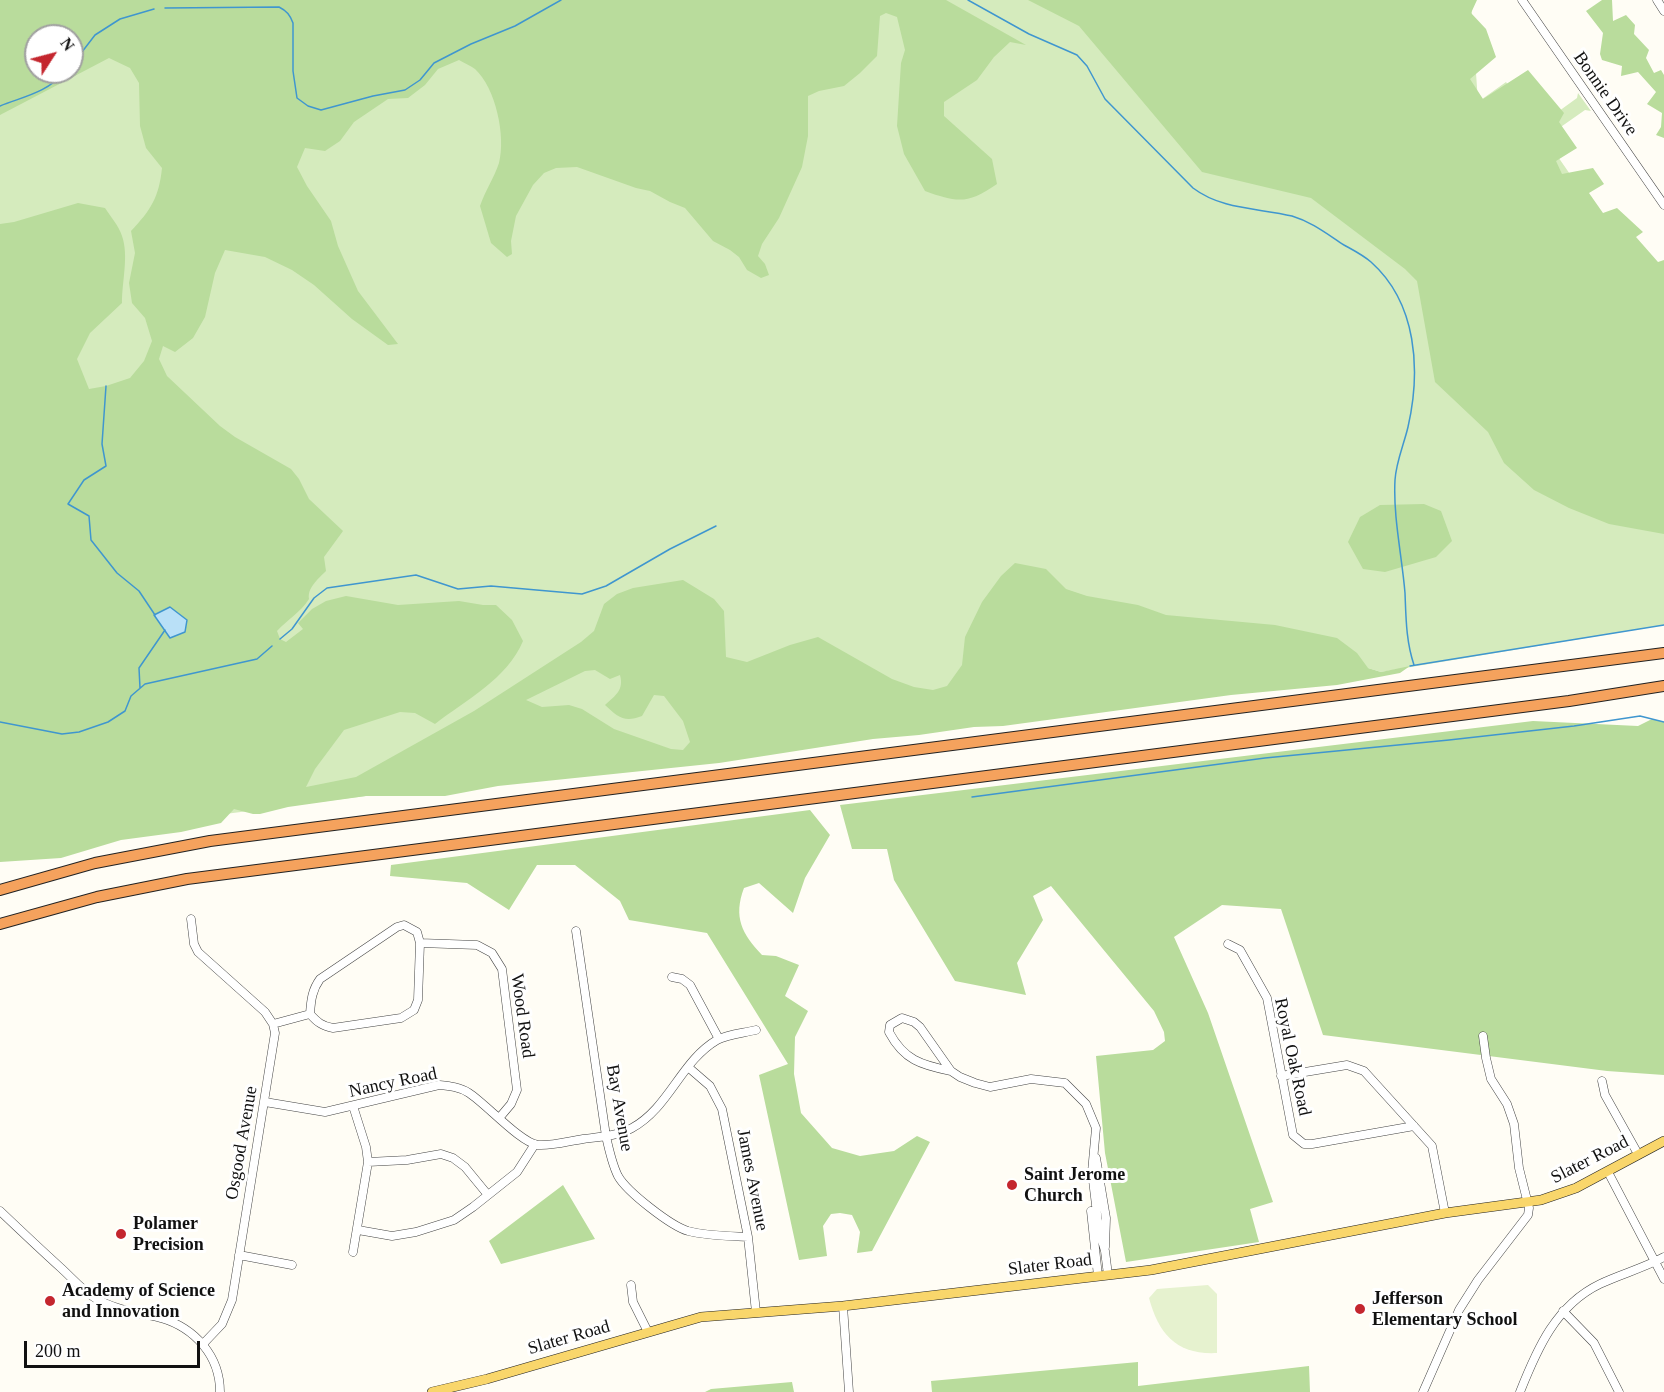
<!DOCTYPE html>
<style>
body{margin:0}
#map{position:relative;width:1664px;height:1392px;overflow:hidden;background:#fffdf5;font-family:Georgia,serif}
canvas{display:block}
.north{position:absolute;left:24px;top:24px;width:60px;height:60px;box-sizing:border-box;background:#fff;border:2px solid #a0a0a0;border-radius:50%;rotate:54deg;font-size:16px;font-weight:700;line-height:24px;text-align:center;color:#111}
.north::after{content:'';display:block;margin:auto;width:21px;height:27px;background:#c4262e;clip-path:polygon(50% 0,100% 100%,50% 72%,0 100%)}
.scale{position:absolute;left:24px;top:1341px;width:176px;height:27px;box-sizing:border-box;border:3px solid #111;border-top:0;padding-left:8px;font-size:18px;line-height:21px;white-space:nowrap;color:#111;-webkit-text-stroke:4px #fff;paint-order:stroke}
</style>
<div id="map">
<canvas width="1664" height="1392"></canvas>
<div class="north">N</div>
<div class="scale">200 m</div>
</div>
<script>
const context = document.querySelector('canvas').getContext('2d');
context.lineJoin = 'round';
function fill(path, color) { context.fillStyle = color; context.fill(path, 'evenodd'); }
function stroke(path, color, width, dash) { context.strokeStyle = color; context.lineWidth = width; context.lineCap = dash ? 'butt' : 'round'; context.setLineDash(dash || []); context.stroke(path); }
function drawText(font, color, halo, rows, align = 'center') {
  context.font = font + ' Georgia,serif'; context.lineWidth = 6; context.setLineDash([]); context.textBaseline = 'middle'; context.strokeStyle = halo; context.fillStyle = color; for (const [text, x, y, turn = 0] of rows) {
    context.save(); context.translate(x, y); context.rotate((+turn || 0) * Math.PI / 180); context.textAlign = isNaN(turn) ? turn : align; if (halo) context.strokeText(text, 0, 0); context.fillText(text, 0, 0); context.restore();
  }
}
const green = new Path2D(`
 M0,0H1471L1478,102L1506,82L1537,127L1577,98L1578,93L1591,111L1585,110L1545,138L1621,248L1664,360V625L1381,672L1368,668L186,819L0,618ZM36,36H72V72H36Z`);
const forest = new Path2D(`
 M0,0H946L1026,45L1010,42L994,57L977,80L944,102V116L992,159L997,184C968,204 958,203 925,191L904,154L897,126L901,63L905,50L897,17L886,13L880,16L877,56L860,73L844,86L819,91L808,96V136L802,167L779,218L762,244L758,256L765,264L769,275L761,278L747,270L739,257L730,250L713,241L685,208L670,202L650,191L636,188L577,167L556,168L544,173L533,185L516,216L511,241L512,254L507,257L491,243L480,206C485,191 494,178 499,163C506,137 496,88 475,69C471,66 464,63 459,60L438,69L425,85L408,98L388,99L354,122L340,141L325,151L305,148L297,167L307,186L331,221L338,246L358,291L398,344L388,345L352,319L314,285L292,270L265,257L225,250L215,273L205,317L193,338L175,352L163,346L159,359L167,376L220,426L235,437L291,469L299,479L309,499L343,531L324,557L326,571C318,579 307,588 309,599C300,613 288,619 277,631L280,639L286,642L303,629L298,623L312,609L326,601L346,596L398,605L459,601L483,605H496L512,620L523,641C507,679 466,700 435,724L415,713L400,712L344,730L315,769L306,787L356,777L474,711L581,642L594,631L604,604L617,594L633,588L683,580L714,599L724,611L726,657L747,662L790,645L818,637L892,679L914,687L933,690L947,686L962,665L965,637L982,602L1001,576L1015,563L1046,569L1066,589L1087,596L1138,605L1166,615L1275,625L1337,638L1357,653L1368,668L1381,672L1410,666L1400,673L1337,685L1231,695L1003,726L974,727L919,735L873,739L719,763L498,786L445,796H366L288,807L260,814H253L234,809L221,823L181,832L121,840L61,858L0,862V224L14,222L78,203L105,208C110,216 119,226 122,236C129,256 122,281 122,303L90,333L77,359L89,389L106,386L130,378L144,361L152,341L145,318L132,303L129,283L135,253L131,231C151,210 159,197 162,168L146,148L140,126L139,83L130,68L109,58L0,115ZM36,36H72V72H36ZM595,670L610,679L620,675C624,690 616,695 605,705C618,717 624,723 642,716L654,695L664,696L683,721L690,742L683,750L671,749L614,729L582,709L569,705L542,707L526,700L585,671Z
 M1028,0H1477L1471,13L1486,29L1496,57L1470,79L1483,99L1528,70L1564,113L1559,122L1577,148L1556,161L1562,174L1593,168L1604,184L1589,193L1603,213L1617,208L1643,232L1636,237L1658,262L1664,260V534L1609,524L1569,508L1534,490L1504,463L1488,432L1435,382L1417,281L1405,269L1311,198L1202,172L1079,26Z
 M1602,0H1612L1613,21L1626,15L1635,25L1634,34L1649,50L1646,58L1654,73L1661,70L1664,75V138L1656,135L1661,127L1662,113L1647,104L1656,92L1638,72L1621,76L1622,66L1602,60L1600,54L1603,33L1586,11Z
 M1424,504L1441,511L1452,541L1436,557L1385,572L1363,569L1348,542L1360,517L1380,505Z
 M1652,719L1664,722V1075L1607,1071L1323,1035L1281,909L1222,905L1174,937L1208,1013L1273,1202L1250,1209L1259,1242L1126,1262L1105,1153L1096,1056L1153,1050L1165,1041L1164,1032L1154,1011L1051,886L1033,896L1043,920L1017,963L1026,995L955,981L894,880L887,849H852L840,805L1533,721L1638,726Z
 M810,810L830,835L805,878L793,913L759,883L744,888C733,917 742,934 762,955L776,956L799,965L785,996L808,1011L795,1037L794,1074L801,1113L832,1148L860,1156L894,1151L917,1136L930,1142L872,1251L857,1253L860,1232L852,1215L840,1213L831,1214L823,1226L827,1256L799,1260L759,1075L788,1064L707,933L629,920L620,901L575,865H537L509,910L467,883L390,876L391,865Z
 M563,1185L595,1239L501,1264L489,1241Z
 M1138,1362V1386L1309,1366L1310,1392H932L931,1381Z
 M792,1382L794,1392H705L711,1389Z`);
const pitch = new Path2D(`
 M1208,1285L1217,1294V1353C1177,1355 1159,1335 1149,1298L1157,1289Z`);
const water = new Path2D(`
 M170,607L187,620L185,632L170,638L154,615Z`);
const stream = new Path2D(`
 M968,0L1029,34L1077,55L1087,66L1105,99L1193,188C1222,210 1259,208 1292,216C1312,222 1327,234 1344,245C1353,250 1363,255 1371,262C1417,303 1421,370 1408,427C1404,444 1396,462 1395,480C1393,517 1402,556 1405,593C1406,618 1406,641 1414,665
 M165,8L279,7C287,11 290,15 293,23V71L297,98L308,106L321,110L373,96L405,90L420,80L434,63L471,44L515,26L561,0
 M72,65L95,35L120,19L154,9
 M0,106C25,96 46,93 65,72
 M106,386L102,444L106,466L84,480L68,504L89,516L91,540L117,573L139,591L155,615
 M280,639L292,629L314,598L327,588L416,575L458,589L491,586L582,594L606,586L670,549L716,526
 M1410,666L1664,625
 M140,688L139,668L165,630
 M0,722L62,734L79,732L108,722L125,711L131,696L145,684L257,659L272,646
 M972,797L1265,758L1449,740L1574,726L1640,716L1664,722`);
const minor = new Path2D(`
 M1522,0L1664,205
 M1657,0L1664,11
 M191,919L194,944L198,952L265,1012L273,1024L275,1033L232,1300L222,1324L203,1344
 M404,925L417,932L420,943L418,1000L414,1010L401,1018L333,1028C322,1026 317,1022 310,1014C311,1000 312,990 320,979L397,927Z
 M576,931L606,1136C609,1150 612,1164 618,1176C627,1192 671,1226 688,1231C708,1236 727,1236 748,1237
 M420,943L477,945L492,953L502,969L517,1090L511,1104L500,1117
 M1228,944L1240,950L1267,998L1293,1135L1304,1144H1312L1414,1126
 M672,977L682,979L690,985L719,1039
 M273,1024L310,1014
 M688,1067L710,1086L722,1109L748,1237L756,1312
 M951,1071C921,1065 904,1060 889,1032L890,1025L902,1018L914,1022L920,1027L951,1071L960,1077L975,1083L990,1087L1031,1079L1065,1083L1086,1104L1096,1128L1092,1172L1099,1230L1105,1251L1108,1275
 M1281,1076L1347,1065L1364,1071L1432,1146L1445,1213
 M1602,1081L1605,1095L1638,1154
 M265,1102L325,1112L439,1085C449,1086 460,1087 469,1093C486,1104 521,1143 538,1145C553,1146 569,1141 583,1139C599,1137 618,1136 632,1128C669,1108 681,1061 717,1040C728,1034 744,1033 756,1030
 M1096,1158L1106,1218L1105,1247
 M368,1162L407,1160L441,1154L453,1158L465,1167L488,1195
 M1608,1172L1664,1279
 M0,1211C20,1230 40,1249 61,1268C72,1278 82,1290 95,1298C115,1310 139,1313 161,1318C195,1328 220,1356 220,1392
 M1091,1211L1098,1276
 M358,1230L392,1236L416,1232L454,1220L473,1207L517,1172L535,1144
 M353,1252L368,1162L366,1147L353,1106
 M239,1255L292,1265
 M631,1285L633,1302L648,1332
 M843,1306L849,1392
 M1563,1311L1594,1343L1619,1392
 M1423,1392L1459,1310L1478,1280L1528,1215L1529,1208L1519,1168L1514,1124L1507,1104L1491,1079L1486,1058L1483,1036
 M1520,1392C1537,1349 1556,1305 1600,1284C1621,1274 1644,1268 1664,1257`);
const major = new Path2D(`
 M432,1392L487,1379L701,1317L843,1306L1151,1270L1445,1213L1541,1200L1576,1188L1664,1141`);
const highway = new Path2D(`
 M0,890L95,863L210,841L1664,653
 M0,924L97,897L187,879L1569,701L1664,686`);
const markers = [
 [1012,1185,6,"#c4262e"],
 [121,1234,6,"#c4262e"],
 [50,1301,6,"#c4262e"],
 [1360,1309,6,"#c4262e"]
];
const streetNames = [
 ["Bonnie Drive",1605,94,55],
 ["Wood Road",522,1016,82],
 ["Royal Oak Road",1292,1057,78],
 ["Nancy Road",393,1083,-12],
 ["Bay Avenue",619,1108,80],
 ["Osgood Avenue",242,1143,-80],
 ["Slater Road",1590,1160,-27],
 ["James Avenue",752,1180,79],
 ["Slater Road",1050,1265,-7],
 ["Slater Road",569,1338,-16]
];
const poiNames = [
 ["Saint Jerome",1024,1175],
 ["Church",1024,1196],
 ["Polamer",133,1224],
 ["Precision",133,1245],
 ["Academy of Science",62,1291],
 ["and Innovation",62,1312],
 ["Jefferson",1372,1299],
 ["Elementary School",1372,1320]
];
fill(green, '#d5ebbd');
fill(forest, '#b9dc9c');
fill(pitch, '#e6f2cf');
fill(water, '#b9e0f7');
stroke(water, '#3f96cf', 1.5);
stroke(stream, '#3f96cf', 1.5);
stroke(minor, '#444', 9);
stroke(major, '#222', 10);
stroke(highway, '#222', 12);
stroke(minor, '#fff', 8);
stroke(major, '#f9d66b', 9);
stroke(highway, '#f5a25d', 10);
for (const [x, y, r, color] of markers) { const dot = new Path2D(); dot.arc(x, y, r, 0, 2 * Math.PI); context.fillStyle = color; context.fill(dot); stroke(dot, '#fff', 2); }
drawText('18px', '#111', '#fff', streetNames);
drawText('bold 18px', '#111', '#fff', poiNames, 'left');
</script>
